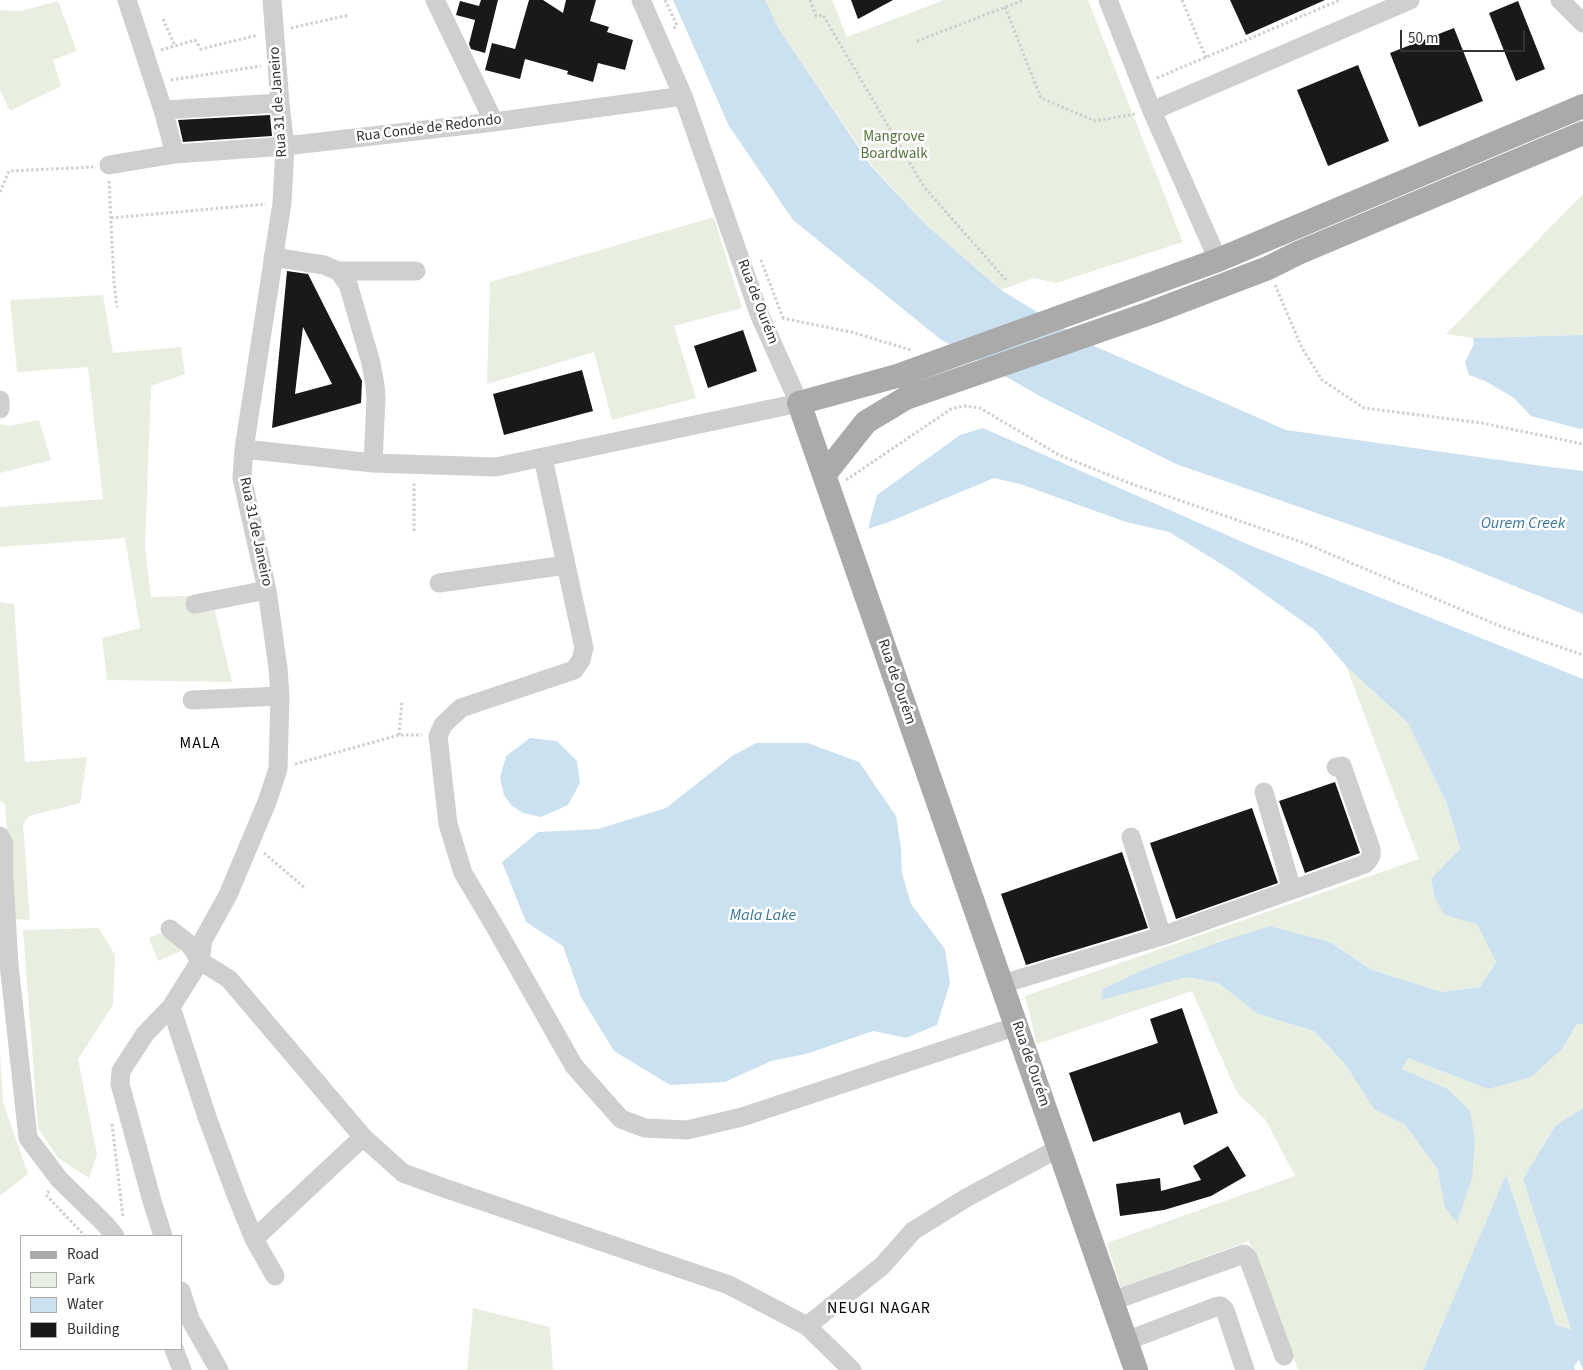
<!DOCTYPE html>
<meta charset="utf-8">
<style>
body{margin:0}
#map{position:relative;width:1583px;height:1370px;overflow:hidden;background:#fff;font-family:"Source Sans 3",sans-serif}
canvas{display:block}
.legend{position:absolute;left:20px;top:1235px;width:162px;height:115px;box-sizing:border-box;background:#fff;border:1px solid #adadad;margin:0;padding:6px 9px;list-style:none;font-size:15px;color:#323232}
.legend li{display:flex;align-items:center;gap:10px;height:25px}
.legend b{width:25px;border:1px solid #adadad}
.scale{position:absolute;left:1400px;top:30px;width:125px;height:22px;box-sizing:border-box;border:2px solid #323232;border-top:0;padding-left:6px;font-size:15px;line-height:18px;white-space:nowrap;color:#323232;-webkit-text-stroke:4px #fff;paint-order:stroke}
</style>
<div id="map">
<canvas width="1583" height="1370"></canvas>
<ul class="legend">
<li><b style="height:6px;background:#aaa"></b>Road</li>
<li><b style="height:14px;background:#e8efe0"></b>Park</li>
<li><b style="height:14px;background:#cbe1f0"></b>Water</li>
<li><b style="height:14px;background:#191919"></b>Building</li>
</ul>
<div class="scale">50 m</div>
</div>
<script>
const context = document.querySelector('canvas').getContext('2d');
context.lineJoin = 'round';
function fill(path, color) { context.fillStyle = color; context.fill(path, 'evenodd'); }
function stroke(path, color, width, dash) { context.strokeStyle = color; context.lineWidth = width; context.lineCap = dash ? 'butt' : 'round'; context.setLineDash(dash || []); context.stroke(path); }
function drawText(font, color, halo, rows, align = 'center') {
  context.font = font + ' "Source Sans 3",sans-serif'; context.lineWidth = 5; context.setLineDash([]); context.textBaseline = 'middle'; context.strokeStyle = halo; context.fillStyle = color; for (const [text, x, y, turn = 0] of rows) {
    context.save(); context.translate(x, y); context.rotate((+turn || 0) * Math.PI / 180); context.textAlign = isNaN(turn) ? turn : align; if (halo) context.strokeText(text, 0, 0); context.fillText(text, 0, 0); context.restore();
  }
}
const green = new Path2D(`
 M765,0H832L847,37L944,0H1088L1183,242L1056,283L1034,278L1001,290L927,226L872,166L779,29Z
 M58,1L77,51L53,60L61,86L10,111L0,90V10L21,11Z
 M1583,194V335L1473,338L1446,334Z
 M714,217L742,308L674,326L696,398L612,420L594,352L487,384L490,282Z
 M103,295L113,353L181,347L185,374L151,386L145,548L151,597L211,595L232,682L107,680L102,638L140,628L125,538L0,547V507L103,499L88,367L17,372L10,300Z
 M39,420L51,460L0,473V424L10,426Z
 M0,602L14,604L25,762L87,757L80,803L29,816L23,824L30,920L13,919L5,804L0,801Z
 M1346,666L1408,723L1447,804L1460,849L1431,880L1435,899L1445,914L1477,924L1496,962L1480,987L1442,992L1372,970L1330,942L1270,926L1222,941L1145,969L1101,999L1187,977L1218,983L1258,1014L1314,1031L1345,1064L1374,1109L1405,1125L1437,1168L1445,1207L1446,1088L1402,1069L1408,1058L1488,1089L1563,1048L1578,1023L1583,1024V1108L1555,1126L1523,1179L1571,1331L1556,1325L1506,1176L1423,1370H1298L1249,1241L1121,1288L1107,1243L1295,1176L1265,1119L1237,1093L1192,991L1037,1044L1025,996L1419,859Z
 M99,928L115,955L113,1005L78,1059L97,1154L89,1178L58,1158L38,1128L23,930Z
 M163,932L181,951L158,961L149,938Z
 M0,1051L3,1102L28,1174L0,1196Z
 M473,1308L550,1327L553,1370H467Z`);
const water = new Path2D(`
 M673,0H765L779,29L871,166L927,226L1001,290L1092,345L1286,430L1542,466L1583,471V614L1448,559L1176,464L1045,399L940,339L793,220L729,126Z
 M1583,335V428L1580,429L1531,416L1514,398L1485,381L1469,375L1465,362L1474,344L1473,338Z
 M983,428L1247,544L1583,679V1024H1577L1563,1048L1531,1077L1488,1089L1408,1058L1402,1069L1446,1088L1470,1111L1475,1139L1472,1178L1457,1223L1445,1207L1437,1168L1405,1125L1374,1109L1345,1064L1314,1031L1258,1014L1218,983L1187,977L1101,1000L1103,989L1145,969L1222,941L1270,926L1330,942L1372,970L1442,992L1480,987L1496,962L1477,924L1445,915L1435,899L1431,879L1460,849L1447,804L1408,723L1346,666L1316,631L1231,570L1169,532L1126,522L1020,484L994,478L889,522L868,529L877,495L960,435Z
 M530,738L557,741L577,761L580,783L568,805L541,817L523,813L512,806L504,795L500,778L506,756Z
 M756,743H808L859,762L896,816L901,848L902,873L911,904L945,949L950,983L937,1025L906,1038L873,1031L806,1054L771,1061L725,1082L670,1085L614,1051L581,997L563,946L526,922L502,862L538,832L598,829L666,808L732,756Z
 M1583,1108V1370L1579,1360L1574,1366L1575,1370H1423L1506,1175L1556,1325L1571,1330L1523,1179L1555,1126Z`);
const building = new Path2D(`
 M481,0H498L485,53L471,49L469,44L475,20L456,15L460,1L479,6Z
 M529,0H543L563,13L566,0H596L590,21L609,27L607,32L633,40L625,70L598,63L593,82L567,74L568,71L525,59L520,79L485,70L492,43L515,49Z
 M851,0H893L858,19Z
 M1230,0H1325L1246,35Z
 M1518,1L1545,69L1516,81L1489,13Z
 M1454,28L1483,101L1419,127L1390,53Z
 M1358,65L1389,141L1328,166L1297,90Z
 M270,115L272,136L183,142L178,120Z
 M287,271L308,274L362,381L361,403L272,428ZM303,327L332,384L295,394L298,368Z
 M743,330L757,371L708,388L694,346Z
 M582,370L593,411L504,435L493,394Z
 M1335,782L1360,853L1305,873L1279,801Z
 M1252,808L1278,883L1176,919L1150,843Z
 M1122,852L1148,928L1026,965L1001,894Z
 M1182,1008L1218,1113L1184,1125L1180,1112L1093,1142L1069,1073L1158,1043L1150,1019Z
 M1228,1146L1246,1176L1211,1196L1164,1210L1120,1216L1116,1184L1160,1178L1161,1191L1201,1180L1193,1166Z`);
const path = new Path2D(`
 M665,0L677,25L672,30
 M810,0L816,16L823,15L924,187L1006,280
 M1182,0L1206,58
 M1005,7L1041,98L1095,121L1135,114
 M163,19L175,46L195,40L201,49L258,35
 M291,28L349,15
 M917,41L1024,0
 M161,50L175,46
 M1157,78L1340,0
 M171,80L261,66
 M109,181L114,282L117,307
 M0,192L9,171L93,167
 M111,218L266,204
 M761,260L783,318
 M1275,285L1302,348L1322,380L1364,408L1482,423L1583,444
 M782,318L855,333L911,350
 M846,480L951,409L964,406L980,408L1059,455L1129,483L1304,543L1500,626L1583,655
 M414,531V481
 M399,735L402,701
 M295,764L399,735H422
 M264,853L305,888
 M112,1124L123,1217
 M49,1191L46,1195L85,1236`);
const minor = new Path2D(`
 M127,0L163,110L175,154
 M435,0L494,122
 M1108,0L1152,111L1218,260
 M1560,0L1583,23
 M163,110L280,103
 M1152,111L1410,0
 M109,165L175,154L285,146L494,122L683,96
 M273,257L324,265L338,271H416
 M338,271L348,284L371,363L375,385L376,399L373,463
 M0,400V409
 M244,449L373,463L496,467L799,403L760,316L683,96L641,0
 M543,458L584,648L581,660L574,670L461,708L443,725L438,736L448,824L463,873L494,925L574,1066L621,1119L645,1128L687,1130L742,1117L1017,1026
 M439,583L566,565
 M195,604L267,590
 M192,700L280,696
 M1264,792L1292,890
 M0,836L4,844V879L9,964L28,1138L59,1179L105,1224L115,1236
 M1131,837L1162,936
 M170,929L190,945L200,961L229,979L363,1137L403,1173L444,1188L729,1285L807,1326L852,1370
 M1002,984L1162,936L1365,864C1370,859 1372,856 1371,849L1343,769L1342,766L1336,767
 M171,1007L207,1117L236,1195L254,1239L275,1276
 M163,1236L152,1201L120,1084L121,1071L145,1034L171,1007L200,961L203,940L228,895L267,802L278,769L280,696L278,668L267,590L242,478L244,449L282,203L285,146L280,103L272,0
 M254,1239L363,1137
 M181,1291L190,1319L219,1370
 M1112,1301L1244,1254L1248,1258L1284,1356
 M807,1326L882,1266L913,1231L966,1198L1059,1148
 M1126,1341L1218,1306H1221L1225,1310L1245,1370
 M174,1349L182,1370`);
const major = new Path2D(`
 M824,475L866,422L906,398L1153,312L1268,268L1298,253L1583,133
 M1136,1370L799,403L897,376L1218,260L1583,106`);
const streetNames = [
 ["Rua 31 de Janeiro",279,102,-94],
 ["Rua Conde de Redondo",429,129,-7],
 ["Rua de Ourém",757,302,69],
 ["Rua 31 de Janeiro",255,532,78],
 ["Rua de Ourém",896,682,71],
 ["Rua de Ourém",1030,1064,71]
];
const parkNames = [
 ["Mangrove",894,138],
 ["Boardwalk",894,155]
];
const waterNames = [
 ["Ourem Creek",1523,524],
 ["Mala Lake",763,916]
];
const neighbourhoodNames = [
 ["MALA",200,744],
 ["NEUGI NAGAR",879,1309]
];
fill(green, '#e8efe0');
fill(water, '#cbe1f0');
fill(building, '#191919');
stroke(path, '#cfcfcf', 3, [2.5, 2.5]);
stroke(minor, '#cfcfcf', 19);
stroke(major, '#aaa', 24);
drawText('15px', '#323232', '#fff', streetNames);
drawText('15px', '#54733a', '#fff', parkNames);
drawText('italic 16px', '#37759d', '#fff', waterNames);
context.letterSpacing = '1px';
drawText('16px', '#000', '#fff', neighbourhoodNames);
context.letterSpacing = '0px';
</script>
